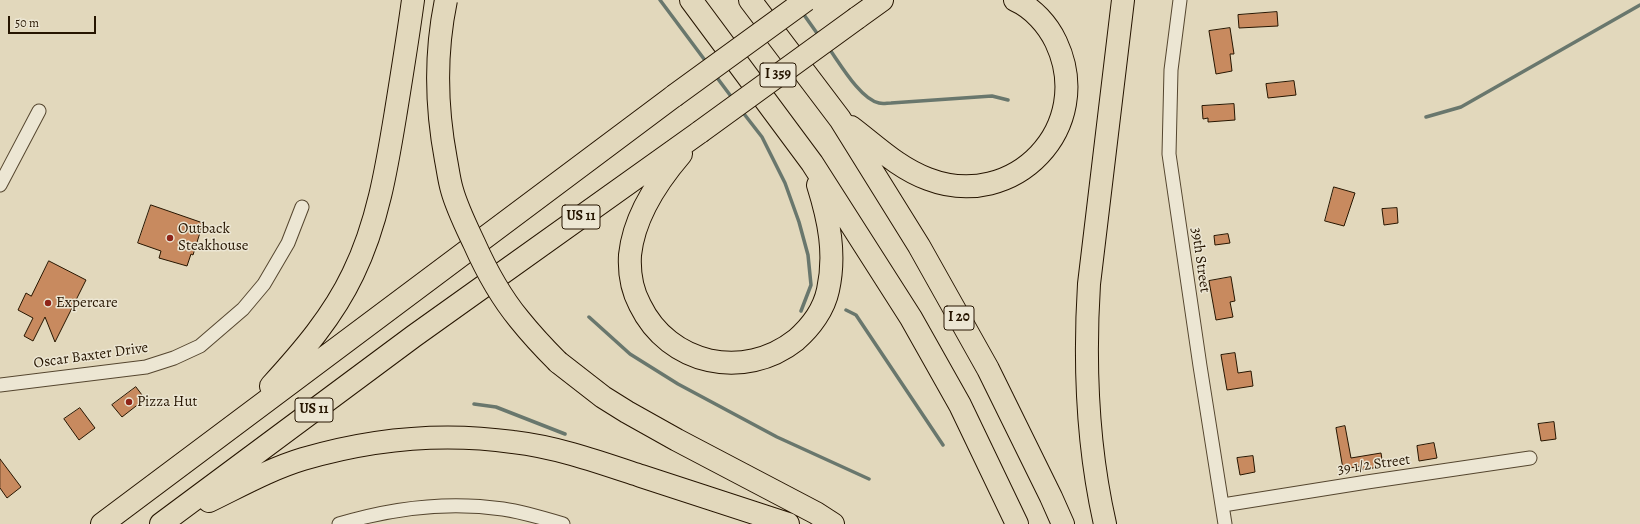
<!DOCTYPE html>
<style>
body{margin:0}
#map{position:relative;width:1640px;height:524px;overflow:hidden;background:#e2d8bc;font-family:Alegreya,serif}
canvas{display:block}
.scale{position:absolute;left:8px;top:16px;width:88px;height:18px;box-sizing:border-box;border:2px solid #261500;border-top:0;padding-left:5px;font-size:12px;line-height:14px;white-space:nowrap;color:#261500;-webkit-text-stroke:3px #ece6d3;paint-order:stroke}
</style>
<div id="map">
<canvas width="1640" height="524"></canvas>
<div class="scale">50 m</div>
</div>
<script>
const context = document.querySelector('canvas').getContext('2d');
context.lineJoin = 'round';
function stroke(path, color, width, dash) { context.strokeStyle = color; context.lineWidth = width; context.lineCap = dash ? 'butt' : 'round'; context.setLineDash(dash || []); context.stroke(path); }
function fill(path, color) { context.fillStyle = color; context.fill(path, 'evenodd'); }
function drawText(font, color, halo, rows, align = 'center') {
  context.font = font + ' Alegreya,serif'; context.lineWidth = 3; context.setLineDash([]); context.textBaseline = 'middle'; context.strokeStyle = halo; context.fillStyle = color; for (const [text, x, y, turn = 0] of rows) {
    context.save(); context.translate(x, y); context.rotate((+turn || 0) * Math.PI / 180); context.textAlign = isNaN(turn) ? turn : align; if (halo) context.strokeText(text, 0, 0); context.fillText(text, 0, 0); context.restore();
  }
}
const stream = new Path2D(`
 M660,0L707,63
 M802,12L819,36
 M828,47C839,62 860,99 879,103C883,104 887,103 891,103L992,96L1008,100
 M715,75L733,99
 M741,110L762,137L785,183L799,222L808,255L811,285L801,311
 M1426,117L1461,107L1640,5
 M846,310L856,315L943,445
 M589,317L630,354L678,384L777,437L869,479
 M474,404L496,407L565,434`);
const building = new Path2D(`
 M1277,12L1278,26L1239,28L1238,15Z
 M1230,28L1234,54H1230L1232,71L1216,74L1209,31Z
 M1294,81L1296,95L1268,98L1266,84Z
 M1234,104L1235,120L1208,122V118L1203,119L1202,106Z
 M1334,187L1355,193L1344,226L1325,221Z
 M151,205L203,223L193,255L191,254L187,266L159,258L161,251L138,243Z
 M1397,208L1398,223L1384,225L1382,209Z
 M1228,234L1230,243L1215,245L1214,236Z
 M49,261L86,280L55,342L45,317L33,341L24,336L33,318L18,310L26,293L31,296Z
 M1231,277L1235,301L1230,302L1233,317L1216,320L1209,281Z
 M1235,353L1238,373L1251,371L1253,386L1227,390L1221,355Z
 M136,387L145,399L122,417L112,405Z
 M80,408L95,428L79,440L64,419Z
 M1554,422L1556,439L1541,441L1538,424Z
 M1345,426L1351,458L1381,453L1383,466L1363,470L1362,466L1343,469L1336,428Z
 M1434,443L1437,458L1419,461L1417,446Z
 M1253,456L1255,472L1240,475L1237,458Z
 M0,459L21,487L7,498L0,488Z`);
const street = new Path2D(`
 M1180,0L1171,70L1169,154L1200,366L1225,524
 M0,185L39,111
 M0,385L146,367L174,358L200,346L243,309L264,284L288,243L302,207
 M1223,505L1367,482L1530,458
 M339,524C392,508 448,501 503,509C523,512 543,518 563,524`);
const highway = new Path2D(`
 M691,0L812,163L911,318L960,405L1017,524
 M750,0L840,119L919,246L988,369L1051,497L1063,524
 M857,18L882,0
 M851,127C875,145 898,168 928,179C1014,212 1096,127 1056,42C1048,25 1033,8 1015,0
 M681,154C657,182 634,216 630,255C629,272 632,290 640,305C669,365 744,381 796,340C811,327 824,309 828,290C836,254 829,220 818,185
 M558,362L603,397L627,412L677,440L816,513L833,524
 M271,386C303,351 333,316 353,274C378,223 387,166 396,111C402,74 408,37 413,0
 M209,501C240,486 270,469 303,459C371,439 442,432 513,442C557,447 599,462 641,476C690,492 739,508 788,524
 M102,524L674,96
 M161,524L414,336L700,132
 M1105,524C1087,445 1084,365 1089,284L1123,0`);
const highwayBridge = new Path2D(`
 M446,0C435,53 436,107 446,160C448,170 449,180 452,190C457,208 466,226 474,243C486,270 500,296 519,319C531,334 544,348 558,362
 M674,96L806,0
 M700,132L857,18`);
const markers = [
 [170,238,4,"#8f2418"],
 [48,303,4,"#8f2418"],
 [129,402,4,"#8f2418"]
];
const shields = [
 [778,75,36],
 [581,217,38],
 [959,318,30],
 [314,410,38]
];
const shieldNames = [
 ["I 359",778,75],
 ["US 11",581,217],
 ["I 20",959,318],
 ["US 11",314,410]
];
const poiNames = [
 ["Outback",178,229],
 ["Steakhouse",178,246],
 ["Expercare",56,303],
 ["Pizza Hut",137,402]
];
const streetNames = [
 ["39th Street",1200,260,82],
 ["Oscar Baxter Drive",91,356,-8],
 ["39 1/2 Street",1374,465,-8]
];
stroke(stream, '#69776d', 3.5);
fill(building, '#c88a5f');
stroke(building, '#261500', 1);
stroke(street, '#55462f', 15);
stroke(highway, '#261500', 24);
stroke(street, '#ece6d3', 13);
stroke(highway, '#e2d8bc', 22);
stroke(highwayBridge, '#261500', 24, []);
stroke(highwayBridge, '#e2d8bc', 22);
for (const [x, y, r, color] of markers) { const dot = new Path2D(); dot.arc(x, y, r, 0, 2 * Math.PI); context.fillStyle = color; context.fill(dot); stroke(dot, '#ece6d3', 1.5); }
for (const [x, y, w] of shields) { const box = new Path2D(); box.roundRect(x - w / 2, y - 12, w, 24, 3); context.fillStyle = '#ece6d3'; context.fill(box); stroke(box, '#261500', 1); }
drawText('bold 14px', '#261500', null, shieldNames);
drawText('15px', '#261500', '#ece6d3', poiNames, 'left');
drawText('15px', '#261500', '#ece6d3', streetNames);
</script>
